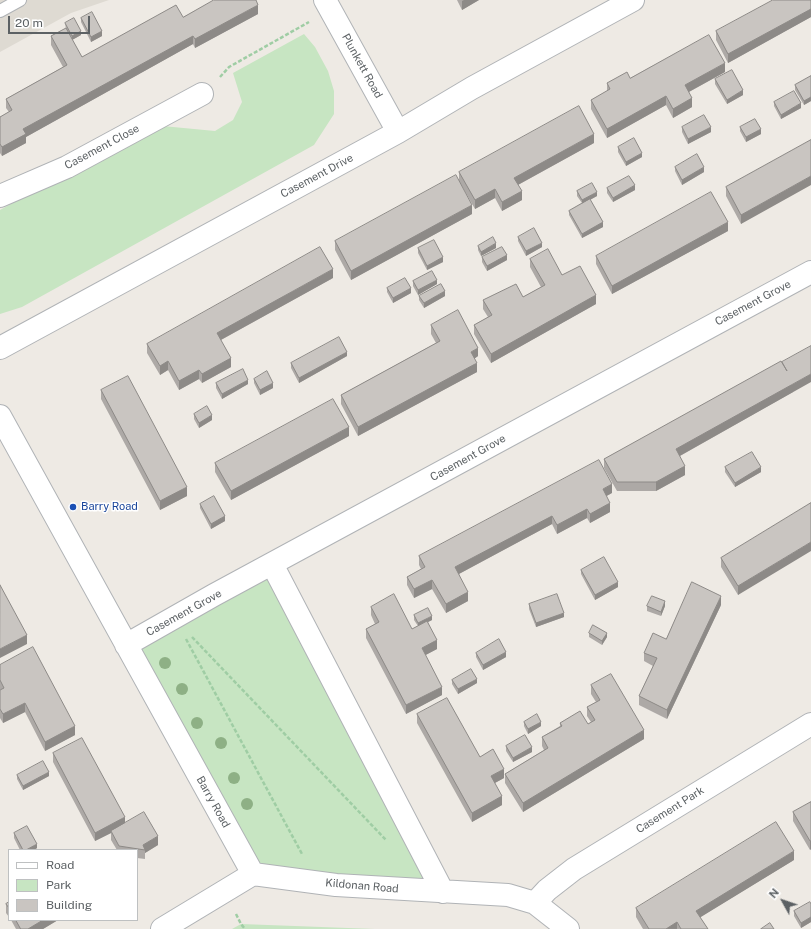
<!DOCTYPE html>
<style>
body{margin:0}
#map{position:relative;width:811px;height:929px;overflow:hidden;background:#eeeae4;font-family:"Public Sans",sans-serif}
canvas{display:block}
.legend{position:absolute;left:8px;top:849px;width:130px;height:72px;box-sizing:border-box;background:#fff;border:1px solid #bec0c1;margin:0;padding:5px 7px;list-style:none;font-size:12px;color:#5c6164}
.legend li{display:flex;align-items:center;gap:8px;height:20px}
.legend b{width:20px;border:1px solid #bec0c1}
.north{position:absolute;left:763px;top:881px;width:40px;height:40px;-webkit-text-stroke:3px #fff;paint-order:stroke;rotate:310deg;font-size:11px;font-weight:700;line-height:16px;text-align:center;color:#5c6164}
.north::after{content:'';display:block;margin:auto;width:14px;height:18px;background:#5c6164;clip-path:polygon(50% 0,100% 100%,50% 72%,0 100%)}
.scale{position:absolute;left:8px;top:16px;width:82px;height:18px;box-sizing:border-box;border:2px solid #5c6164;border-top:0;padding-left:5px;font-size:12px;line-height:14px;white-space:nowrap;color:#5c6164;-webkit-text-stroke:3px #fff;paint-order:stroke}
</style>
<div id="map">
<canvas width="811" height="929"></canvas>
<ul class="legend">
<li><b style="height:5px;background:#fff"></b>Road</li>
<li><b style="height:11px;background:#c7e5c2"></b>Park</li>
<li><b style="height:11px;background:#c9c5c1"></b>Building</li>
</ul>
<div class="north">N</div>
<div class="scale">20 m</div>
</div>
<script>
const context = document.querySelector('canvas').getContext('2d');
context.lineJoin = 'round';
function fill(path, color) { context.fillStyle = color; context.fill(path, 'evenodd'); }
function stroke(path, color, width, dash) { context.strokeStyle = color; context.lineWidth = width; context.lineCap = dash ? 'butt' : 'round'; context.setLineDash(dash || []); context.stroke(path); }
function drawText(font, color, halo, rows, align = 'center') {
  context.font = font + ' "Public Sans",sans-serif'; context.lineWidth = 3; context.setLineDash([]); context.textBaseline = 'middle'; context.strokeStyle = halo; context.fillStyle = color; for (const [text, x, y, turn = 0] of rows) {
    context.save(); context.translate(x, y); context.rotate((+turn || 0) * Math.PI / 180); context.textAlign = isNaN(turn) ? turn : align; if (halo) context.strokeText(text, 0, 0); context.fillText(text, 0, 0); context.restore();
  }
}
const education = new Path2D(`
 M0,0H109L71,13L0,52Z`);
const green = new Path2D(`
 M304,34L315,47L328,71L334,91V114L314,145L22,307L0,314V210L152,125L215,131L233,120L242,102L233,73Z
 M272,565L441,891L253,873L125,646Z
 M241,924L375,929H232Z`);
const path = new Path2D(`
 M220,77L229,67L309,22
 M192,637L386,840
 M186,639L302,854
 M236,914L241,924L245,929`);
const service = new Path2D(`
 M0,11L20,0`);
const minor = new Path2D(`
 M325,0L398,132
 M0,196L67,167L202,94
 M0,348L398,132L472,88L633,0
 M0,416L253,874
 M272,564L443,892
 M126,645L214,595L811,272
 M535,903L547,890L574,869L811,724
 M162,929L253,874L336,885L508,895L535,903L568,929`);
const trees = [
 [165,663],
 [182,689],
 [197,723],
 [221,743],
 [234,778],
 [247,804]
];
const wall = new Path2D(`
 M457,0H479L462,10Z
 M811,0V17L728,63L716,40V31Z
 M258,14L195,48L193,44L26,137V143L2,156L0,153V117L9,112L6,108V99L63,67L51,45V36L66,29L65,23L81,35L72,40L82,57L183,17Z
 M81,18L102,36L91,42L81,22Z
 M725,72L689,92L692,107L673,118L666,105L607,138L591,109V100L607,91V83L630,78Z
 M811,76V101L804,105L795,90V85Z
 M715,79L743,95L727,104L715,84Z
 M774,102L801,108L781,119L774,106Z
 M682,127L711,132L688,144L682,132Z
 M740,127L761,134L746,142L740,131Z
 M811,140L741,224L726,196V187Z
 M594,143L518,185L522,200L502,211L495,198L475,209L459,181V172Z
 M618,147L642,157L626,166L618,152Z
 M675,167L704,172L682,185L675,171Z
 M607,188L635,190L613,202L607,193Z
 M577,191L597,196L590,200L603,227L582,238L569,215V211L582,203L577,196Z
 M472,214L351,280L335,250V241Z
 M728,231L612,294L596,264V256Z
 M518,237L542,247L526,256L518,241Z
 M478,246L496,248L481,256L478,250Z
 M418,248L443,262L427,270L418,253Z
 M482,257L507,260L487,271L482,262Z
 M530,259L562,275L596,304L491,363L474,334V325L488,317L483,309V300L523,297L541,287L530,267Z
 M333,278L221,340L231,367L202,383L199,379L179,390L168,370L160,375L147,353V344Z
 M413,281L437,284L418,295L413,286Z
 M387,288L411,293L393,303L387,292Z
 M419,296H445L424,308L419,300Z
 M431,325L478,356L474,359L477,372L358,436L341,404V395L436,343L431,334Z
 M347,356L299,383L291,368V363Z
 M782,362L793,392L680,456L685,475L656,491H617L604,468V459L782,363Z
 M254,379L273,388L260,395L254,383Z
 M216,383L248,384L222,399L216,388Z
 M101,390L187,496L160,510L101,399Z
 M194,414L212,420L199,428L194,419Z
 M349,436L231,500L215,472V463Z
 M725,467L761,472L735,487L725,472Z
 M612,493L606,496L610,512L590,523L587,518L557,534L552,524L459,574L468,601L446,613L432,589L414,598L407,585V577L421,569L419,565V556Z
 M811,503L738,595L721,567V558Z
 M200,504L225,521L211,529L200,508Z
 M581,570L618,587L595,600L581,574Z
 M529,604L564,617L536,627L529,609Z
 M721,605L667,719L639,705V696L653,666L644,661V653Z
 M647,606H665L661,616L647,611Z
 M371,607L412,629L418,626L414,620V615L432,620L428,622L437,649L425,655L442,695L406,714L366,638V629L375,624L371,615Z
 M589,633L607,637L602,645L589,637Z
 M476,653L506,657L483,670L476,657Z
 M0,665L75,735L45,751L25,712L3,723L0,718V690H1L0,689Z
 M452,680L477,683L458,694L452,684Z
 M591,685L644,739L523,812L505,783V774L544,750L542,746V737L560,726V723L588,724L591,722L587,716V707L596,702L591,694Z
 M417,714L480,757L504,778L495,783L502,805L472,822L417,723Z
 M524,722L541,726L528,734L524,726Z
 M506,746L532,752L513,762L506,751Z
 M53,753L125,823L158,845L145,853V859L137,858V850H117L111,840V833L95,841L53,762Z
 M17,775L49,776L23,790L17,779Z
 M811,802V849L810,850L793,821V812Z
 M14,833L37,848L34,850H20L14,838Z
 M794,860L700,917L708,929H643L636,917V908Z
 M9,902V917L6,913V904Z
 M811,904V922L801,928L794,916V911Z
 M11,920H58L43,929H16Z`);
const shadedWall = new Path2D(`
 M464,0H479L462,10V1Z
 M258,5V14L195,48V39Z
 M811,9V17L728,63V54Z
 M81,31V35L72,40V36Z
 M102,31V36L91,42V37Z
 M193,36V44L26,137V143L2,156V147L23,129Z
 M725,63V72L685,94V85Z
 M743,90V95L727,104V100Z
 M666,96V105L607,138V129Z
 M811,97V101L804,105V101Z
 M692,98V107L673,118V109Z
 M801,103V108L781,119V115Z
 M711,127V132L688,144V139Z
 M761,129V134L746,142V137Z
 M594,134V143L514,187V178Z
 M642,153V157L626,166V162Z
 M704,167V172L682,185V180Z
 M811,176V185L741,224V215Z
 M635,185V190L613,202V198Z
 M495,189V198L475,209V200Z
 M522,191V200L502,211V202Z
 M597,192V196L582,204V200Z
 M472,205V214L351,280V271Z
 M603,222V227L582,238V234Z
 M728,222V231L612,294V286Z
 M496,243V248L481,256V252Z
 M542,243V247L526,256V251Z
 M507,255V260L487,271V266Z
 M443,257V262L427,270V266Z
 M333,269V278L217,342V333Z
 M437,280V284L418,295V290Z
 M411,288V293L393,303V298Z
 M445,291V296L424,308V303Z
 M596,295V304L491,363V354Z
 M478,348V356L471,361V352Z
 M347,352V356L299,383V378Z
 M231,358V367L202,383V374Z
 M168,361V370L160,375V366Z
 M477,363V372L358,436V427Z
 M199,370V379L179,390V381Z
 M811,374V382L676,458V449Z
 M248,380V384L222,399V394Z
 M273,383V388L260,395V390Z
 M212,415V420L199,428V423Z
 M349,427V436L231,500V491Z
 M685,466V475L656,491V482Z
 M761,467V472L735,487V483Z
 M612,484V493L603,498V489Z
 M187,487V496L160,510V501Z
 M610,503V512L590,523V514Z
 M587,509V518L557,534V525Z
 M225,516V521L211,529V524Z
 M552,516V524L455,576V567Z
 M811,542V551L738,595V586Z
 M432,580V589L414,598V589Z
 M618,582V587L595,600V595Z
 M468,592V601L446,613V604Z
 M721,596V605L667,719V710Z
 M665,601V606L661,616V612Z
 M564,613V617L536,627V623Z
 M432,616V620L418,627V623Z
 M607,633V637L602,645V641Z
 M27,635V644L0,658V649Z
 M437,640V649L422,657V648Z
 M506,652V657L483,670V665Z
 M477,679V683L458,694V689Z
 M442,687V695L406,714V705Z
 M25,703V712L3,723V714Z
 M541,722V726L528,734V729Z
 M75,726V735L45,751V742Z
 M644,730V739L523,812V803Z
 M532,747V752L513,762V758Z
 M504,769V778L491,785V776Z
 M49,772V776L23,790V786Z
 M502,796V805L472,822V813Z
 M125,817V826L111,831V833L95,841V833Z
 M158,836V845L145,853V850L143,845Z
 M810,841H811V849L810,850Z
 M37,844V848L34,850H26Z
 M794,851V860L696,920V911Z
 M811,917V922L801,928V923Z
 M43,920H58L43,929H28Z
 M677,922V929H666Z`);
const building = new Path2D(`
 M214,0H256L258,5L195,39L193,36L23,129L26,134L2,147L0,144V117L12,110L6,99L67,65L51,36L66,28L82,57L176,5L183,17Z
 M773,0H811V9L728,54L716,31Z
 M92,12L102,31L91,37L81,18Z
 M74,18L81,31L72,36L65,23Z
 M709,35L725,63L685,85L692,98L673,109L666,96L607,129L591,100L610,89L607,83L627,72L630,78Z
 M732,70L743,90L727,100L715,79Z
 M811,76V97L804,101L795,85Z
 M794,91L801,103L781,115L774,102Z
 M579,106L594,134L514,178L522,191L502,202L495,189L475,200L459,172Z
 M704,115L711,127L688,139L682,127Z
 M755,119L761,129L746,137L740,127Z
 M634,138L642,153L626,162L618,147Z
 M811,140V176L741,215L726,187Z
 M697,154L704,167L682,180L675,167Z
 M456,175L472,205L351,271L335,241Z
 M629,176L635,185L613,198L607,188Z
 M592,183L597,192L582,200L577,191Z
 M711,192L728,222L612,286L596,256Z
 M590,199L603,222L582,234L569,211Z
 M534,228L542,243L526,251L518,237Z
 M493,237L496,243L481,252L478,246Z
 M434,240L443,257L427,266L418,248Z
 M320,247L333,269L217,333L231,358L202,374L199,370L179,381L168,361L160,366L147,344Z
 M502,247L507,255L487,266L482,257Z
 M548,249L562,275L580,266L596,295L491,354L474,325L492,315L483,300L516,284L523,297L545,285L530,259Z
 M432,271L437,280L418,290L413,281Z
 M405,278L411,288L393,298L387,288Z
 M441,284L445,291L424,303L419,296Z
 M458,310L478,348L471,352L477,363L358,427L341,395L440,341L431,325Z
 M339,337L347,352L299,378L291,363Z
 M811,346V374L676,449L685,466L656,482H617L604,459L781,361L787,371L782,362Z
 M243,369L248,380L222,394L216,383Z
 M267,371L273,383L260,390L254,379Z
 M128,376L187,487L160,501L101,390Z
 M333,399L349,427L231,491L215,463Z
 M207,406L212,415L199,423L194,414Z
 M752,452L761,467L735,483L725,467Z
 M599,460L612,484L603,489L610,503L590,514L587,509L557,525L552,516L455,567L468,592L446,604L432,580L414,589L407,577L425,567L419,556Z
 M214,496L225,516L211,524L200,504Z
 M811,503V542L738,586L721,558Z
 M604,557L618,582L595,595L581,570Z
 M692,582L721,596L667,710L639,696L657,658L644,653L653,633L666,639Z
 M0,585L27,635L0,649Z
 M394,594L412,629L427,621L437,640L422,648L442,687L406,705L366,629L379,622L371,607Z
 M557,594L564,613L536,623L529,604Z
 M652,596L665,601L661,612L647,606Z
 M428,608L432,616L418,623L414,615Z
 M593,625L607,633L602,641L589,633Z
 M499,639L506,652L483,665L476,653Z
 M33,647L75,726L45,742L25,703L3,714L0,709V690L4,688L0,680V665Z
 M471,669L477,679L458,689L452,680Z
 M611,674L644,730L523,803L505,774L548,748L542,737L562,726L560,723L580,711L588,724L595,720L587,707L600,700L591,685Z
 M447,698L480,757L493,749L504,769L491,776L502,796L472,813L417,714Z
 M537,714L541,722L528,729L524,722Z
 M525,735L532,747L513,758L506,746Z
 M82,738L125,817L95,833L53,753Z
 M43,761L49,772L23,786L17,775Z
 M811,802V841H810L793,812Z
 M144,812L158,836L143,845L145,850L119,846L111,831Z
 M776,822L794,851L696,911L708,929H681L677,922L666,929H649L636,908Z
 M27,826L37,844L26,850H23L14,833Z
 M9,902V908L6,904Z
 M810,902L811,904V917L801,923L794,911Z
 M16,920H43L28,929H21Z
 M770,923L774,929H761Z`);
const markers = [
 [73,507,4,"#1a4fb4"]
];
const streetNames = [
 ["Plunkett Road",362,66,61],
 ["Casement Close",102,147,-28],
 ["Casement Drive",317,176,-28],
 ["Casement Grove",753,303,-28],
 ["Casement Grove",468,458,-29],
 ["Casement Grove",184,613,-29],
 ["Barry Road",213,802,61],
 ["Casement Park",670,810,-32],
 ["Kildonan Road",362,886,5]
];
const transitNames = [
 ["Barry Road",81,507]
];
fill(education, '#dedad2');
fill(green, '#c7e5c2');
stroke(service, '#b0b3b6', 14);
stroke(minor, '#b0b3b6', 24);
stroke(path, '#9fcda4', 2.5, [4, 2]);
stroke(service, '#fff', 12);
stroke(minor, '#fff', 22);
context.fillStyle = '#8eb085';
for (const [x, y] of trees) { context.beginPath(); context.arc(x, y, 6, 0, 2 * Math.PI); context.fill(); }
fill(wall, '#ada9a6');
fill(shadedWall, '#8d8a87');
fill(building, '#c9c5c1');
stroke(building, '#8d8a87', 1);
for (const [x, y, r, color] of markers) { const dot = new Path2D(); dot.arc(x, y, r, 0, 2 * Math.PI); context.fillStyle = color; context.fill(dot); stroke(dot, '#fff', 1.5); }
drawText('11px', '#5c6164', '#fff', streetNames);
drawText('11px', '#164399', '#fff', transitNames, 'left');
</script>
